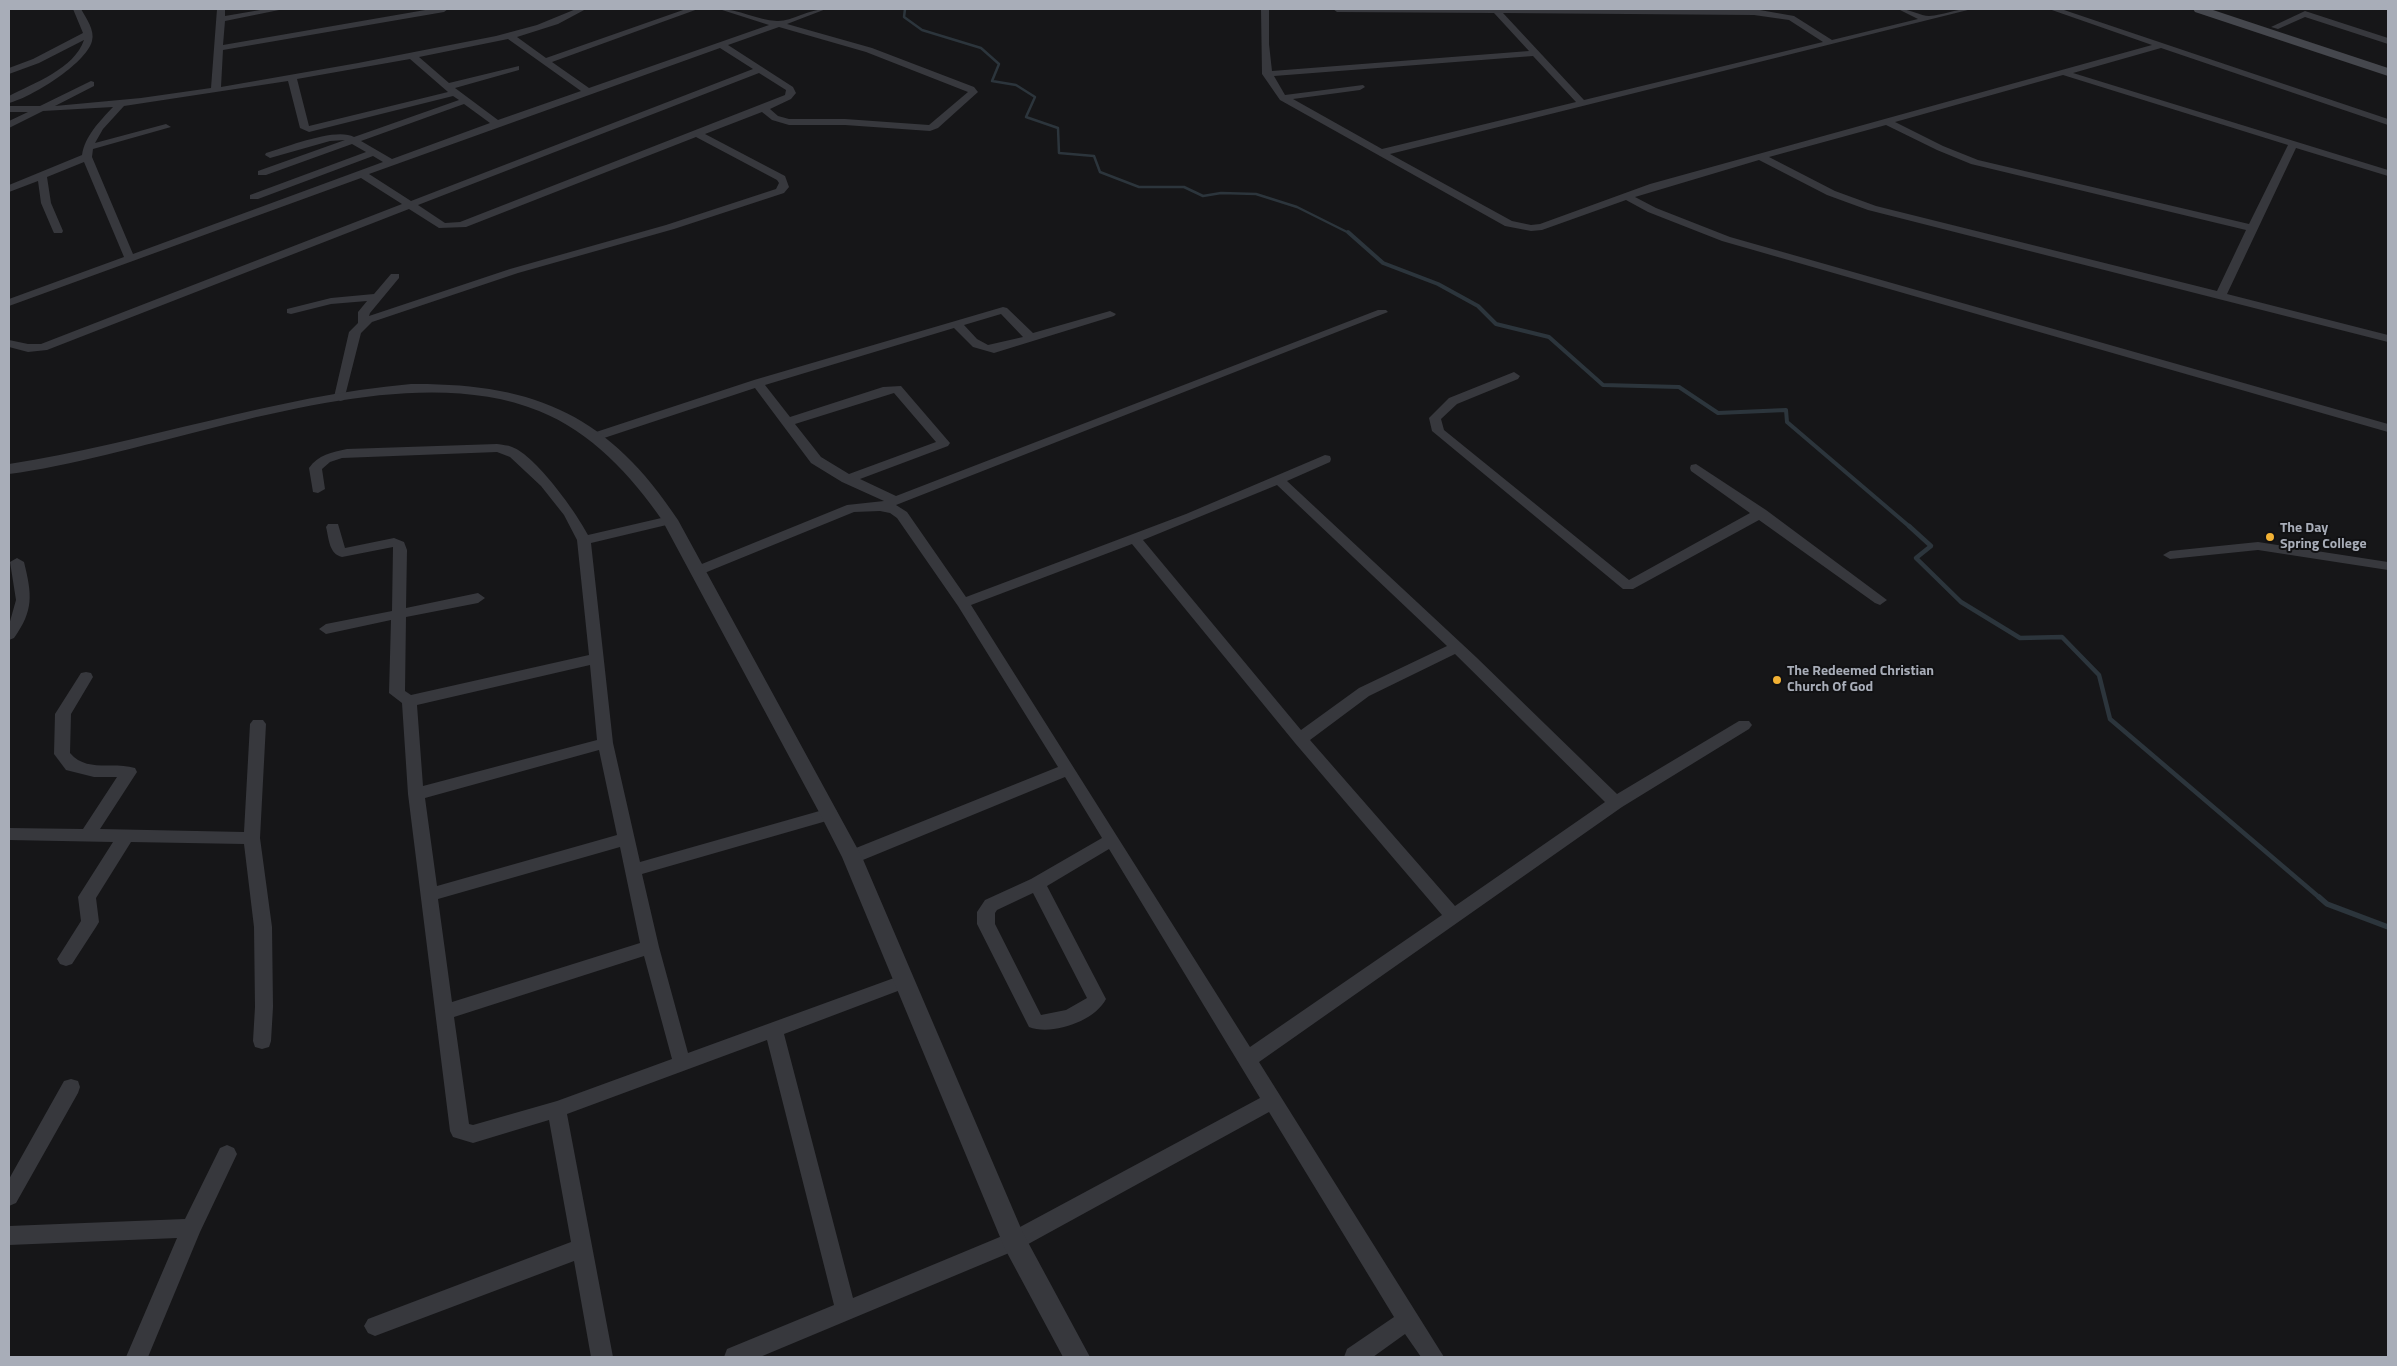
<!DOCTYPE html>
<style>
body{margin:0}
#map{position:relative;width:2397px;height:1366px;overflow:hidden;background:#161618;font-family:"Titillium Web",sans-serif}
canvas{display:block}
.frame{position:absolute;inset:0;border:10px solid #a8adb8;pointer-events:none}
</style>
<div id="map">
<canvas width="2397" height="1366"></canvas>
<div class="frame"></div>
</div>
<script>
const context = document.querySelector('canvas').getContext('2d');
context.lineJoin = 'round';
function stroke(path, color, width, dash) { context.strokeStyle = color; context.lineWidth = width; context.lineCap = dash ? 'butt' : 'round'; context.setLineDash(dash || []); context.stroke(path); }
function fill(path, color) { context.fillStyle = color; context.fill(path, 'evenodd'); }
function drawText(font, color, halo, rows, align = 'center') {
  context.font = font + ' "Titillium Web",sans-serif'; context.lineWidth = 4; context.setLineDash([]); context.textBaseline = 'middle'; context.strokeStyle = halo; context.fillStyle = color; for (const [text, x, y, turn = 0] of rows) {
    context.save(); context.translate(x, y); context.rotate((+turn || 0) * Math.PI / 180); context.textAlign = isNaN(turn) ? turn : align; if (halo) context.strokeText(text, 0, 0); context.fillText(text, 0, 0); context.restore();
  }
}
const streamFar3 = new Path2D(`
 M905,9L904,17L922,30L981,48L999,64L992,81L1016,85L1035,97L1026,117L1058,128L1059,153L1094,156L1100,172L1139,187H1184L1203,196L1221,193L1256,194L1297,207L1349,233`);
const streamFar2 = new Path2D(`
 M1348,232L1383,263L1438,284L1478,306L1496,324L1549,337L1603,385L1679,387L1718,413L1786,410L1787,422L1910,527`);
const streamFar1 = new Path2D(`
 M1909,526L1931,546L1916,558L1961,602L2020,638L2062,637L2099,675L2110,719L2320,898`);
const stream = new Path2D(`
 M2319,897L2327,904L2388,927`);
const minor = new Path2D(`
 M73,9H81C86,18 95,30 92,41C86,64 30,98 9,103V96C34,83 74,69 84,40L39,63L9,74V68L33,59L83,33Z
 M217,9H225V16L266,9H284L225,21L223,45L431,9H448L444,12L223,50L221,87L358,63L496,36L537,25L576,9H586L558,24L517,37L546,58L686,9H698L552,62L589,88L769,25L719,9C739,9 757,20 777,21C790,22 809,9 826,9L787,24L872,48L974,87L978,92L938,128L930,131L845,125H789L772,120L762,112L705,134L785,176L789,187L784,193L674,229L518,273L372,322L361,333L344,400L340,401L334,397L349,332L358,323V312L367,301L331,304L291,314L287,313V309L331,298L374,294L391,274H399V278L370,313L369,316L510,269L666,225L776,189L779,183L777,180L696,137L466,227L439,228L409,209L47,350L28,352L9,347V340L28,344H41L402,204L361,178L9,306V299L124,257L84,162L47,177L51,203L63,231L62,233H54L53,231L41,203L38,181L9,192V185L82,155C85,136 99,122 113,107L43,111L9,128V121L28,112H9V106H40L91,81L94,82V86L55,106L141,98L211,88ZM779,27L866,52L968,92L929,125L845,119H789L778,116L770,109L791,99L796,93L793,87L728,45ZM508,39L581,91L498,120L455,88L519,70V66L449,83L419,57ZM720,48L753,69L411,201L369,174ZM410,59L448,92L309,126L297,79ZM759,73L786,90L785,95L460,222L445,223L418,205ZM288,81L300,128L309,132L453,96L459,100L354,137C336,127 287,147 266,153L265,155L270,158L330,141L345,140L258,171V175H266L352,144L366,152L250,195V199H258L373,156L383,162L133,254L92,157L93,149L171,127L166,124L95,143L103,129L124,106ZM464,104L490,123L392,159L361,141Z
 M1261,9H1269V44L1272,71L1529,51L1494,13L1337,12L1333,9H1754L1794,16L1832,40L1918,19L1898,9C1910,9 1921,16 1929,16C1944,15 1957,8 1972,9L1390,154L1512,221L1531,225L1540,224L1650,184L2152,45L2049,9H2061L2388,119V125L2385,124L2161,48L2073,73L2388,170V176L2296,148L2227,294L2388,335V342L1868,210L1827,195L1759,160L1635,197L1656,208L1730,237L2388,424V432L1722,241L1648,212L1626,200L1542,230L1531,231L1505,226L1280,100L1262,74ZM1503,13L1754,15L1789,20L1823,42L1584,100ZM1533,56L1576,102L1382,149L1293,99L1360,90L1365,87L1363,85L1285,95L1274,76ZM2063,75L2288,145L2249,224L1978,160L1943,146L1895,122ZM1886,125L1937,150L1971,164L2246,230L2217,291L1876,206L1835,191L1769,157Z
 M2305,11L2388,38V44L2305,17L2278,29L2271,27Z
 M1003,307L1007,308L1033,333L1110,311L1116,314L1114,316L994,353L973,347L954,328L765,385L790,417L883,387L901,386L950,443L948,446L860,479L896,496L1378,310H1386L1388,312L896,505L907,512L966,597L1186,514L1325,455L1330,456L1331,459L1330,462L1287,481L1476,657L1617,794L1739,721H1749L1752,725L1749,729L1622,807L1259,1062L1444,1357H1421L1405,1334L1373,1357H1344L1347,1349L1394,1317L1269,1112L1021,1248L760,1357H724L727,1349L834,1305L767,1040L567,1114L613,1357H591L574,1261L375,1336L368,1333L364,1326L368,1319L571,1242L549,1120L473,1143L453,1137L450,1131L408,794L402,703L389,693L391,620L326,634L319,629L326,624L392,611L393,547L342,557C329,554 329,539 326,527L328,524H338L345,548L394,538L404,542L407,550L406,608L478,593L485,598L478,603L406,617L405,691L411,695L589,655L577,540L564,515L541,486L510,457L497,452L342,458L330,462L322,469L325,489L318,493L313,492L309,468C318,455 332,452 347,449L497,444C502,445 508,445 512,447C535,455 577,513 588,535L670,516L677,520L675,523L591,543L613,743L640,862L830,808L836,810L838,814L836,818L830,820L642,874L659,947L688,1053L905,974L911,976L914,981L911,986L784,1034L853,1298L1007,1234L1260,1098L1109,849L1047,886L1106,999C1095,1021 1052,1036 1029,1027L977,924V912L985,900L1031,879L1102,838L1065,777L858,862L852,863L846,862L844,857L846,852L1058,767L958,606L897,518L890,513L880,511L854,512L702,574L697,575L690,571L692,568L847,505L884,501L842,482L811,463L755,388L598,440L594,441L588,437L590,434L754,380ZM1001,314L1023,337L988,345L977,339L964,325ZM894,393L936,442L849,474L821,457L795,424ZM1277,485L1447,646L1359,688L1301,730L1143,540ZM1132,544L1295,743L1442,915L1250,1047L971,605ZM1455,654L1605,802L1455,906L1310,740L1369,696ZM590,665L597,740L423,786L417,705ZM599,750L617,835L437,886L425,798ZM620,847L640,943L452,1002L438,899ZM1033,893L1087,998L1066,1010L1041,1015L995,924V913L997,910ZM644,956L672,1059L557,1101L473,1125L469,1124L454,1017Z
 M1514,372L1520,376L1518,379L1457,404L1441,419L1444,430L1629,580L1750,513L1691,471L1690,468L1691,465L1696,464L1766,510L1887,600L1880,605L1875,603L1759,520L1633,589H1623L1432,431L1429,418L1449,398Z
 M2258,542L2388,562V570L2258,550L2170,559L2163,555L2170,551Z
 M17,558L24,562C32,595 34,610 14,638L9,640V625L16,600L10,562Z
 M86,672L91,673L93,677L71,714L70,753C87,773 112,761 135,768L137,772L100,829L244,832L250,724L253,720H263L266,724L260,838L272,927L273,1007L271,1041L269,1047L262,1049L255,1047L253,1041L255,1007L254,927L244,844L131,842L96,898L99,922L96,927L72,964L66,966L60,964L57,959L81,921L78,897L113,842L9,840V828L83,829L117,777H94L66,770L54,754L55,714L81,673Z
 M71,1079L78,1081L80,1087L78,1093L16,1203L9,1206V1179L64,1081Z
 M227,1145L234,1148L237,1154L200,1232L148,1357H126L177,1238L9,1245V1226L185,1219L220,1148Z`);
const tertiary = new Path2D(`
 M411,384C535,383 609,415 678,520L862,857L1023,1233L1090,1357H1063L1005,1249L842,857L820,814L662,520C631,475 591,432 539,411C393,351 163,454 9,474V464C145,443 274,396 411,384Z`);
const secondary = new Path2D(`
 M2193,9H2210L2388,68V76L2195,12Z`);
const markers = [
 [2270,537,5,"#f2b134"],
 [1777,680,5,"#f2b134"]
];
const poiNames = [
 ["The Day",2280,529],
 ["Spring College",2280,545],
 ["The Redeemed Christian",1787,672],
 ["Church Of God",1787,688]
];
stroke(streamFar3, '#2c353c', 2.5);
stroke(streamFar2, '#2c353c', 4);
stroke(streamFar1, '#2c353c', 4.5);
stroke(stream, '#2c353c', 5.5);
fill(minor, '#37383d');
fill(tertiary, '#37383d');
fill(secondary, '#45474d');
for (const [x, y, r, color] of markers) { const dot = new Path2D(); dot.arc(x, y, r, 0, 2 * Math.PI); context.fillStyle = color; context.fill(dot); stroke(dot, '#111113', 2); }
drawText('bold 14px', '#a8adb8', '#111113', poiNames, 'left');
</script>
